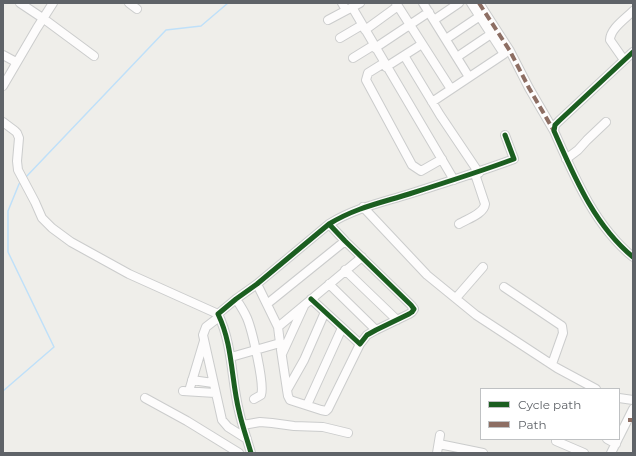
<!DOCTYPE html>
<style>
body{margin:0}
#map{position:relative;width:636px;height:456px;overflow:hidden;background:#efeeea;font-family:Montserrat,sans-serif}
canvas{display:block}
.frame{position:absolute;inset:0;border:4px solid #5f6368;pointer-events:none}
.legend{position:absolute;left:480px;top:388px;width:140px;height:52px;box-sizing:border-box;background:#fff;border:1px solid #bfc1c3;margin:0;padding:5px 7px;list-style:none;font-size:12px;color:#5f6368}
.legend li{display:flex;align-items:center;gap:8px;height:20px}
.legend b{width:20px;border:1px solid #bfc1c3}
</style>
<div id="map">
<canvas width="636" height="456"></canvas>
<div class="frame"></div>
<ul class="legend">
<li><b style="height:5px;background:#1b5e20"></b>Cycle path</li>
<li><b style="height:5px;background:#8d6e63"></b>Path</li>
</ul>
</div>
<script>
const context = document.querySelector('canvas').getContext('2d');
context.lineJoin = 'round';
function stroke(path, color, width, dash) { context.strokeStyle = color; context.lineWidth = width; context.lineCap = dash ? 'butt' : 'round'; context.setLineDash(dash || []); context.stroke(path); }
const stream = new Path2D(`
 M25,178L166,30L201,26L228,3
 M3,391L54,347L8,252V211L19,184L21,182`);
const minor = new Path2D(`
 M20,3L44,19L94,56
 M129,3L137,9
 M342,3L346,10
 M396,3L451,89
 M423,3L469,77
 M479,3L510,51L529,88L554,131
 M352,7L454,180
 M328,20L360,3
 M434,20L459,3
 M365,30L398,6
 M340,38L362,25
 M446,39L480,16
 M375,48L429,12
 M633,52L559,121L555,125L554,131C574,176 594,225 633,257
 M3,55L16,62
 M405,57L440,115L479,173
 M457,57L491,34
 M353,58L374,45
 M624,60L610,40C610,29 625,19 633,11
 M384,63L368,73L366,80L412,165L421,171L442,159
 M386,67L422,44
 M3,86L37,28L53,3
 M432,102L504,54L471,3
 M3,122L15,131L17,133L19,138L17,161L18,170L35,202L42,218L52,228L71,242L129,274L218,314C233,345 231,379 239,411C242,425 247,439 251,453
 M566,159L578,150L587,140L606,122
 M363,207L427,275L476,315L557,368L596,389
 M329,224C355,208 380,203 409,194C444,183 479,172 514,159L505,135
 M459,224C467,219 484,214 485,204L475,174
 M345,270L397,320
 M329,284L376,330
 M504,287L562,326L563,333L552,364
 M456,298L483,267
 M236,299C240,305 244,311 247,318C252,330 265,385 261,395L254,399
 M267,304L345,241
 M325,312L304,360L287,390L288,396L290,400L321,410L326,411L328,409L360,344
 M218,314L236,299L257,284L329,224L345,241L411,305L414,309L412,312L409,314L376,330L367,335L360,344L311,299
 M219,317L206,327L203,335L222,420L228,427L247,439
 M278,327L362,257
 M281,350L287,390
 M282,354L304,306
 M231,357L280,343L278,327L257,284
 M192,380L213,383
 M183,391L215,393
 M189,391L204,341
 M145,398L187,421L239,453
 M619,398L633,400
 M307,405L342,328
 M243,425L260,422L272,423L294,426L323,427L348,433
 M619,437L633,409
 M607,439L616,444
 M556,441L584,453
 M439,444L483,453
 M437,453L440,435
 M611,453L618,439`);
const quiet = new Path2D(`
 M479,3L510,51L529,88L554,131
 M628,420H633`);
const cycleway = new Path2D(`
 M633,52L559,121L555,125L554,131C574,176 594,225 633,257
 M329,224C355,208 380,203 409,194C444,183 479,172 514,159L505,135
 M251,453C247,439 242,425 239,411C231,379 233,345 218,314L236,299L257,284L329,224L345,241L411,305L414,309L412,312L409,314L376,330L367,335L360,344L311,299`);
stroke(stream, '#bfe0f9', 1.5);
stroke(minor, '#cbcccc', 10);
stroke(minor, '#fdfcfc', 8);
stroke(quiet, '#8d6e63', 4, [8, 4]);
stroke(cycleway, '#1b5e20', 5);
</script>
